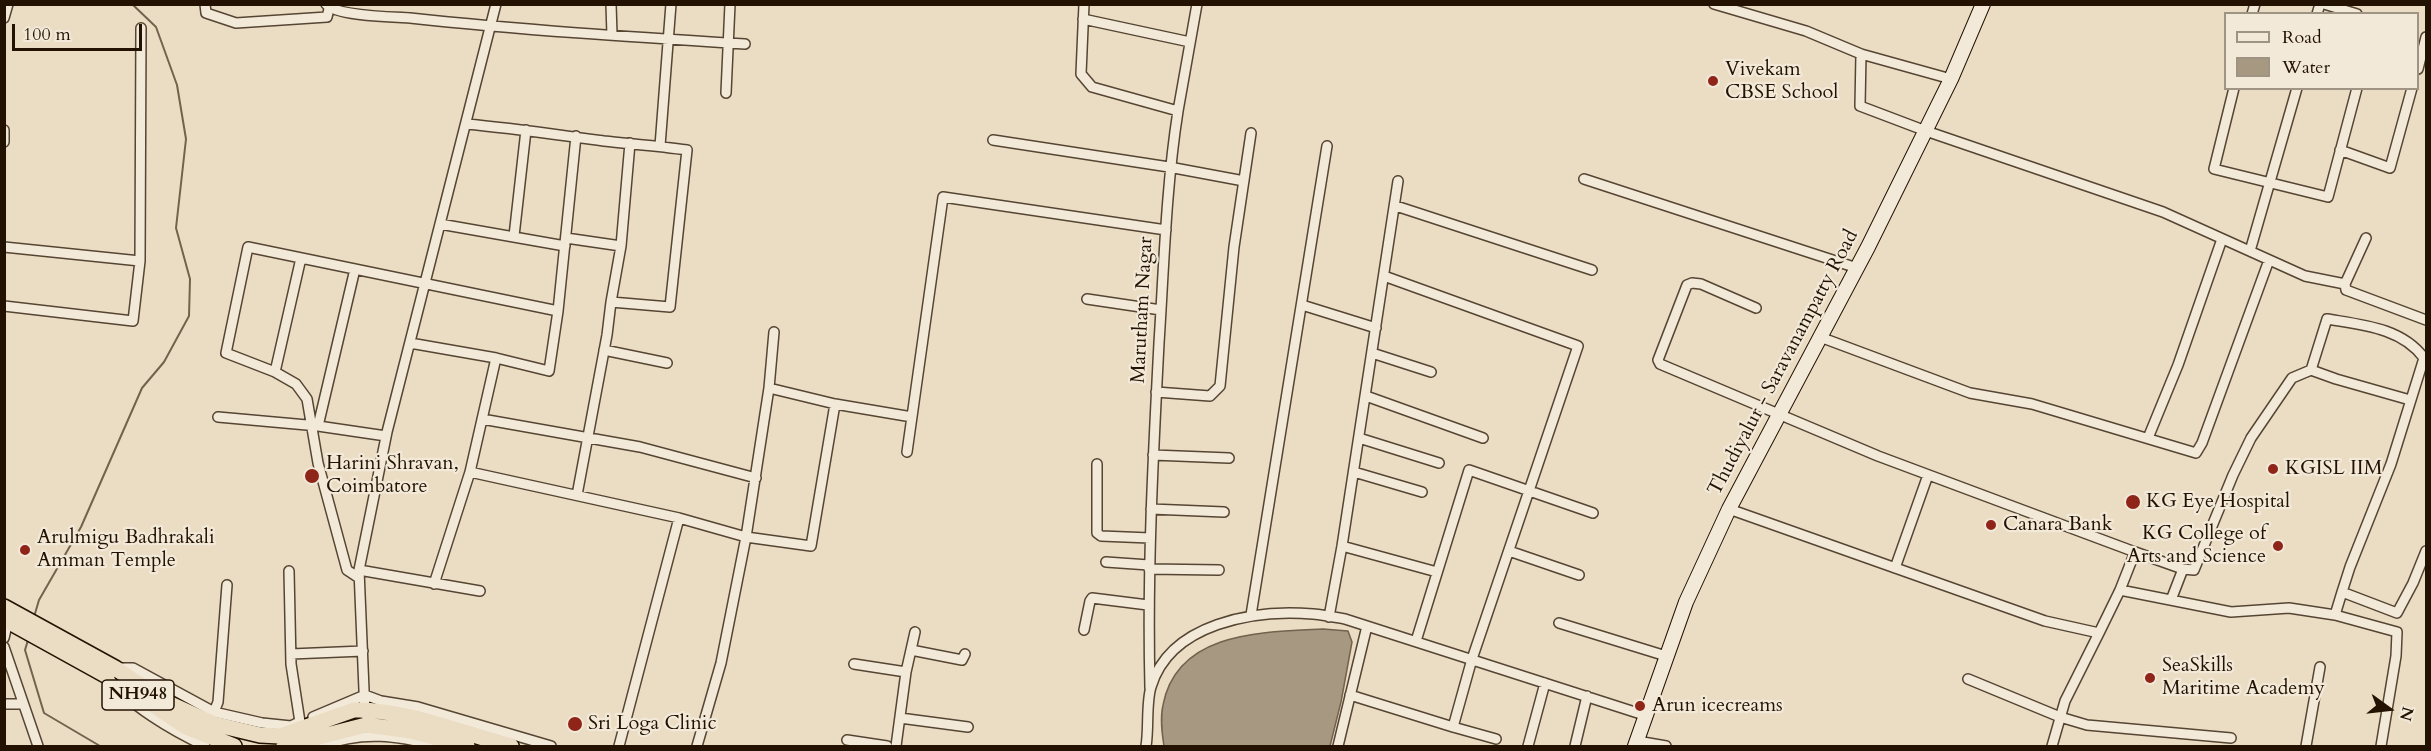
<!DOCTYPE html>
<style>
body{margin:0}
#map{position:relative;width:2431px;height:751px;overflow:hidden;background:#ebddc4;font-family:Cardo,serif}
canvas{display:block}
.frame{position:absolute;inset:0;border:6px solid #231201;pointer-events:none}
.legend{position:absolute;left:2224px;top:12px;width:195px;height:78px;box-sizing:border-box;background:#f2e9d9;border:2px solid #9f9383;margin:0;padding:8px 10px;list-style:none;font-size:18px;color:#231201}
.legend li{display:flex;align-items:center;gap:12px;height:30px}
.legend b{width:30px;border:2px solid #9f9383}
.north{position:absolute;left:2359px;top:679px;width:60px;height:60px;-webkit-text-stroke:4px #f2e9d9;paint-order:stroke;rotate:105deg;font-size:16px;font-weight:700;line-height:24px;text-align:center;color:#231201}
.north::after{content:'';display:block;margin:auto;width:21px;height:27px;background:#231201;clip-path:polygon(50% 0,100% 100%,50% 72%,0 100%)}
.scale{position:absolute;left:12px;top:24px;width:130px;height:27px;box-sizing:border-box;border:3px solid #231201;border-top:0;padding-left:8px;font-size:18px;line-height:21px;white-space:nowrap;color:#231201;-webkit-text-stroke:4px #f2e9d9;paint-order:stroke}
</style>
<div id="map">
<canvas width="2431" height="751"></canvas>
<div class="frame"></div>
<ul class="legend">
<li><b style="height:8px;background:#f2e9d9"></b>Road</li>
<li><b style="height:16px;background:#a79882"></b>Water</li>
</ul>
<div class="north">N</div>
<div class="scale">100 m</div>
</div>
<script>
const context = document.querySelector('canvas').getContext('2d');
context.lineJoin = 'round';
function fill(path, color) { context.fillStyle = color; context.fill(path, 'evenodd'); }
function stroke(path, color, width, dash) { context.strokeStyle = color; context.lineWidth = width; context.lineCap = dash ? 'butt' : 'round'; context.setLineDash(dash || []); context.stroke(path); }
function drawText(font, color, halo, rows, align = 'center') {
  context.font = font + ' Cardo,serif'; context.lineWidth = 4.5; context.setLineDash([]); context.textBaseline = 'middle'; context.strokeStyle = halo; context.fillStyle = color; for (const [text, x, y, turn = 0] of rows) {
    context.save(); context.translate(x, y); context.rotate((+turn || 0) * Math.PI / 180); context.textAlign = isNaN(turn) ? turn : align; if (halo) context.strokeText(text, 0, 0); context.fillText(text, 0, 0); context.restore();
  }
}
const water = new Path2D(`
 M1323,629L1348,631L1352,642L1341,702L1330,746H1164C1162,733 1160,719 1163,705C1177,631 1263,632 1323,629Z`);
const stream = new Path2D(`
 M34,617L39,600L81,527L142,388L164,362L189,316L190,279L176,228L186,139L177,85L156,27L132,4
 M28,640L25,650L44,713L100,746`);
const minor = new Path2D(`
 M205,4L206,13L236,23L327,17L329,9
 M326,4C335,16 393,17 410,18C521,30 633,37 745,44
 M611,4L612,35
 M1084,4L1081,74L1092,87L1178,111C1166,188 1164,265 1159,343C1153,458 1147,573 1150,688
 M1714,4L1806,31L1861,54L1860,106L1926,131L2163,212L2305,276L2345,284
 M2324,4L2357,14
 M2252,14L2255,4
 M2317,14L2320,4
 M4,18L8,4
 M1083,19L1190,42
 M1861,54L1951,79
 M2418,69L2426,37
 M2234,88L2214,169L2328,197L2357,88
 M726,93L730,4
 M1178,111L1197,4
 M466,124C512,128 558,135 604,141C632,144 660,146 687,150L670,307L611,302L621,246L630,143
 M4,130V142
 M993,140L1169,167L1244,181
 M660,146L671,4
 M2340,150L2390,168L2412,88
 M1584,179L1857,268
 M1396,206L1592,270
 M440,224L565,246
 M514,236L526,130
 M566,238L621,246
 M4,247L140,261
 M2250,251L2297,88
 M2345,284L2346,290L2426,320
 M2345,284L2366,238
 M1087,299L1161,310
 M1302,305L1376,328
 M4,306L133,321L140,261L141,28
 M1756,308L1701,284L1692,283L1687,285L1658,360L1660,364L1878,456L2135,552
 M1820,337L1970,393L2032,404L2196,453L2202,443L2269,260
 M410,343L496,358L549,371L558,311L576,136
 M604,350L667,363
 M1372,353L1431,372
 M496,358L470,472L679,518L746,537L721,663L697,746
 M2426,359L2424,358L2391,464L2350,567L2342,592L2397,613L2413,583L2426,551
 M2311,370L2336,379L2410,400
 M275,372L301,258
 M769,388L835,404L811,546L746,537L769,388L774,332
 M1156,392L1210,396L1220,386L1234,247L1251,133
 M1366,396L1483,438
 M835,404L912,417
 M218,417L318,426L386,436
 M482,419L640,447L756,478
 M318,426L355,269
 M1359,438L1439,463
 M2148,438L2178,365L2222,239
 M907,452L943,197L1166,230
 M1153,455L1229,458
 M1097,464V533L1101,536L1150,538
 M1354,472L1422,492
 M577,495L607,335L611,302
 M1151,509L1224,512
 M1729,509L2045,621L2099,633L2120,590L2231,612L2289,608L2335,615L2397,632L2396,656L2381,746
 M1342,546L1437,572
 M1509,551L1579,575
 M1106,562L1149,565
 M1895,568L1928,475
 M1149,569L1219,570
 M359,570L480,591
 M289,571L291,664L300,722
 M359,578L347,570L318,463L307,399L296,384L275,372L226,353L248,247L558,311
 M434,584L470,472
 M2120,590L2135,552L2183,569L2194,570L2233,475L2251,438L2292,378L2311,370L2327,319C2363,325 2402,328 2424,358
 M2171,600L2183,569
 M1251,615L1327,146
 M2335,615L2342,592
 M1329,617L1342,546L1398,181
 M1559,623L1666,656
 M1084,630L1090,601L1092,598L1148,605
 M4,638L9,617
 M1416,641L1469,470L1593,513
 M4,647L38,746
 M911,650L962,660L965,654
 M291,654L363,651
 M854,664L906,672
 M117,668H133L214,712L262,723L291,726L297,723
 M108,677C128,705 173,731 205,746
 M1968,679L2060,717L2087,725L2231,738
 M1350,695L1453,727L1472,659L1578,346L1384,276
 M4,704H23
 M214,712L218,702L227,585
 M365,714L359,570L387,432L496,4
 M313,717L365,695L381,701L418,707L551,746
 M900,718L968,727
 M1453,727L1496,739
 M847,740L887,746
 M1637,741L1666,746
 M321,746C364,730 397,736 440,746
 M619,746L679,518
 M896,746L906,672L915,632
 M1146,746C1149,729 1146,703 1151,687C1170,623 1255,609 1313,614C1324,615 1334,617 1345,619L1644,715
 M1338,746L1367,626
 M1528,746L1545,683
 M1575,746L1587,696
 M2052,746L2065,701L2099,633
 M2306,746L2320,667`);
const secondary = new Path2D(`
 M1635,746L1686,602L1729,509L1868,247L1951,79L1983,4`);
const trunk = new Path2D(`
 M4,607L115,668L162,700L214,724L260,735L280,736L354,710C400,708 466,734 511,746
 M4,619L107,676
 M147,701L186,727L234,746
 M284,746L366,725L411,731L467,746`);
const markers = [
 [1713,81,6,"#8f2418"],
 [2273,469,6,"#8f2418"],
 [312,476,8,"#8f2418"],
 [2133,502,8,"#8f2418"],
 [1991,525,6,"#8f2418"],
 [2278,546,6,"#8f2418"],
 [25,550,6,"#8f2418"],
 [2150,678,6,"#8f2418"],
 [1640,706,6,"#8f2418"],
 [575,724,8,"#8f2418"]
];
const shields = [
 [138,695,72]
];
const shieldNames = [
 ["NH948",138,695]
];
const poiNames = [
 ["Vivekam",1725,70],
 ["CBSE School",1725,93],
 ["Harini Shravan,",326,464],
 ["Coimbatore",326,487],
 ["KGISL IIM",2285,469],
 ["KG Eye Hospital",2146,502],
 ["Canara Bank",2003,525],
 ["KG College of",2266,534,"right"],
 ["Arts and Science",2266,557,"right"],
 ["Arulmigu Badhrakali",37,538],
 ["Amman Temple",37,561],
 ["SeaSkills",2162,666],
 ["Maritime Academy",2162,689],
 ["Arun icecreams",1652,706],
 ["Sri Loga Clinic",588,724]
];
const streetNames = [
 ["Marutham Nagar",1143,310,-87],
 ["Thudiyalur - Saravanampatty Road",1784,363,-62]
];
fill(water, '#a79882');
stroke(water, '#72624e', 1.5);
stroke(stream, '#72624e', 2);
stroke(minor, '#554532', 12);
stroke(secondary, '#231201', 16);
stroke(trunk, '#231201', 18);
stroke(minor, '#f2e9d9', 9);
stroke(secondary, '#f2e9d9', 14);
stroke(trunk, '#ebddc4', 15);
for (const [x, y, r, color] of markers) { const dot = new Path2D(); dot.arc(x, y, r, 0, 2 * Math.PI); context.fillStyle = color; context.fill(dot); stroke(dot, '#f2e9d9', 2); }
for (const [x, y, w] of shields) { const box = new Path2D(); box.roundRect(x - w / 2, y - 15, w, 30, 4.5); context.fillStyle = '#f2e9d9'; context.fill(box); stroke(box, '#231201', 1.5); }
drawText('bold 18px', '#231201', null, shieldNames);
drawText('20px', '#231201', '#f2e9d9', poiNames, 'left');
drawText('20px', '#231201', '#f2e9d9', streetNames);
</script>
